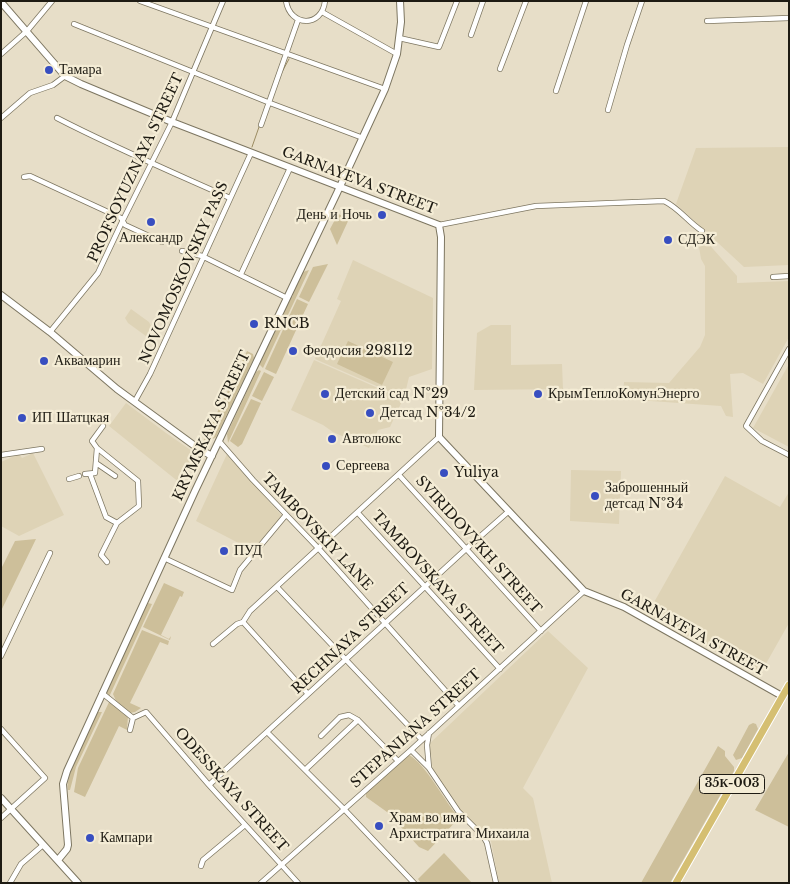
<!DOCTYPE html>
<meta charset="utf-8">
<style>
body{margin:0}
#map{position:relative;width:790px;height:884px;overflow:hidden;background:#e7dec8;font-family:"Libre Baskerville",serif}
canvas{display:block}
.frame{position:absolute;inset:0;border:2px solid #1e1b13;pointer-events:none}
</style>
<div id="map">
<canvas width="790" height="884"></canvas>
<div class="frame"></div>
</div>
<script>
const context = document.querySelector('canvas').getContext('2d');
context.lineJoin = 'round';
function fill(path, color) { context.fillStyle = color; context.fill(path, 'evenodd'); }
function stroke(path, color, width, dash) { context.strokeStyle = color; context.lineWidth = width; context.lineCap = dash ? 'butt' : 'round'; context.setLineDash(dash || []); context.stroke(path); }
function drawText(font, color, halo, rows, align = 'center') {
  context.font = font + ' "Libre Baskerville",serif'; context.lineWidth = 4.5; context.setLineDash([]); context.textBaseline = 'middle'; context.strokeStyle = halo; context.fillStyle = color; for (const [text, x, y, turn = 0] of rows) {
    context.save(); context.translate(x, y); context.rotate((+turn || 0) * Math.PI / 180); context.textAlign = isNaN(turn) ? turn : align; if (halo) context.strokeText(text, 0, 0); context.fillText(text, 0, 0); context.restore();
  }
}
const built = new Path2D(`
 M789,147V265L744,267L676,204L696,148Z
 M706,241L737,276V283L789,281V337L763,384L743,373L730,374L733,417L726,416L721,406L623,399L624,382L669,383L700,347L705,335V266L701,259L699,247Z
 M353,260L433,298L432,369L409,377L404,398L315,359L341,301L337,299Z
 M131,309L149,322L155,334L150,339L128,323L125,318Z
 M491,325H511V365L562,364L563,389L474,390L477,333Z
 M314,360L403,399L390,427L378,430L369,448L333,432L323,425L291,410Z
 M789,364V447L753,428Z
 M126,403L166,433L195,453L180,483L109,426Z
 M33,453L64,515L19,536L1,526V462L19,454L22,458Z
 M227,454L282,516L256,552L196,521Z
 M571,470L621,471L619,524L570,521Z
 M725,476L780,507L789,492V623L759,676L648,613Z
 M548,631L588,668L523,788L533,798L552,883H499L491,841L459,810L434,773L428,745Z`);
const green = new Path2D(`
 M338,214L349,219L337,245L330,229Z
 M328,264L309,302L299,297L313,267Z
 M309,270L263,368L260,365V362L291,297L293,296L292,294L303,272Z
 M297,299L308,304L276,374L265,369Z
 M348,341L393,362L382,385L337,364Z
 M247,351L253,354L254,358L216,437L201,446Z
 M259,370L261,371L228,443L227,434L256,372Z
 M264,372L274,377L262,401L252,396Z
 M251,399L261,403L242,444L238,447L230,441Z
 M36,539L1,611V569L15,541Z
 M164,583L184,592L182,597L180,596L161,635L169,639L171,636L170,640L143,627Z
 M148,603L152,604L109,697L105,694Z
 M142,630L169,641L168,645L160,642L130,703L141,708L135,712L130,713L116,701L113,694Z
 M110,700L128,716L127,730L119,726L85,797L74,792L78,768Z
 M97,712H102L76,767L70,790H68C65,773 89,729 97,712Z
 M753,723L756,724L758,729L742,758L736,760L733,755L749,725Z
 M718,746L725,751V756L734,767V771L670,883H641Z
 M789,752V827L755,810Z
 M409,755C426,764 445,802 459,818L428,851L419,847L387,812L366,797V792L406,756Z
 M444,853L472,883H421L418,879Z`);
const stream = new Path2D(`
 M282,72L289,59
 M252,147L259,127`);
const street = new Path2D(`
 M140,1L385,89
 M286,1C290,27 322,28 325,1
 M322,12L397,54
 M707,21L789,18
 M74,24L270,103L363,138
 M471,35L483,1
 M399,38L439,47L457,1
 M1,54L27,31L52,1
 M500,69L526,1
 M556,91L586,1
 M608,110L627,45L642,1
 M1,118L30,93L53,85L65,76
 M57,118C113,147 172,172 230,198
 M261,125L298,20
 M24,177L30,176L121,218L125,225L162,242
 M439,225L536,206L664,201C679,208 688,222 702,231
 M182,251L202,256L287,298
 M241,274L290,168
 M773,277L789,276
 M50,332L98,273L122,222L172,122L223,1
 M789,349L746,426L762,441L789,455
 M135,401L150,374L251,153
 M219,441L253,480L319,549L459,706
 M97,448L92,441L103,426
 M1,455L42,449
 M96,463L115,476
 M85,474L95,473L97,448L138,481L139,506L117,523L101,555L107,562
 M90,474L106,517L117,523
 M399,475L541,631
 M69,479L79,476
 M358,513L500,669
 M164,558L232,590L240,570L285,516
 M277,587L422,740
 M243,622L308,694
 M213,644L237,624L243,622L250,611L439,437
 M1,656L50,553
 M102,693L133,718
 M1,729L45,778L1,818
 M130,730L133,718L146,712L209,785L298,883
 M267,732L344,809L414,883
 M429,733L427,745L429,768L458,811L483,836L487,843L496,883
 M321,736L340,717L349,715L358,720
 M411,750L429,768
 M305,770L358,720L398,761
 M209,785L466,549L509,511
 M201,866L203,860L245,825
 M10,883L21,864L43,845
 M261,883L411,750L584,591`);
const secondary = new Path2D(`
 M1,2L65,76L81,84L172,122L439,225L441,237L439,437L584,591L624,607L782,696
 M1,295L50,332L117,389L199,449L212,456
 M1,798L78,883
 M58,860L67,849L68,845L63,784L67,771L195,491L337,193L385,89L397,54L401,22L400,1`);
const primary = new Path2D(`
 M676,883L789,685`);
const markers = [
 [49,70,5,"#384ec0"],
 [382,215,5,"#384ec0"],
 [151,222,5,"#384ec0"],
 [668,240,5,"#384ec0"],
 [254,324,5,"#384ec0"],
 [293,351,5,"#384ec0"],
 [44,361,5,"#384ec0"],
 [325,394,5,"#384ec0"],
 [538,394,5,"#384ec0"],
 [370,413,5,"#384ec0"],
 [22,418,5,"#384ec0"],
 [332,439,5,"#384ec0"],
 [326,466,5,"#384ec0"],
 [444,473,5,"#384ec0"],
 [595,496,5,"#384ec0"],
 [224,551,5,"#384ec0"],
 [379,826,5,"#384ec0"],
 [90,838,5,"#384ec0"]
];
const shields = [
 [732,784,65]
];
const shieldNames = [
 ["35К-003",732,784]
];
const poiNames = [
 ["Тамара",59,70],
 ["День и Ночь",372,215,"right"],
 ["Александр",151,238,"center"],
 ["СДЭК",678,240],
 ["RNCB",264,324],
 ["Феодосия 298112",303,351],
 ["Аквамарин",54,361],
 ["Детский сад №29",335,394],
 ["КрымТеплоКомунЭнерго",548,394],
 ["Детсад №34/2",380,413],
 ["ИП Шатцкая",32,418],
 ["Автолюкс",342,439],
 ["Сергеева",336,466],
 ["Yuliya",454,473],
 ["Заброшенный",605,488],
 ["детсад №34",605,504],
 ["ПУД",234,551],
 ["Храм во имя",389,818],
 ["Архистратига Михаила",389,834],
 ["Кампари",100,838]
];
const streetNames = [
 ["PROFSOYUZNAYA STREET",136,168,-65],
 ["GARNAYEVA STREET",359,181,21],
 ["NOVOMOSKOVSKIY PASS",184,273,-66],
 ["KRYMSKAYA STREET",212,426,-65],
 ["TAMBOVSKIY LANE",317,532,47],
 ["SVIRIDOVYKH STREET",478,545,48],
 ["TAMBOVSKAYA STREET",437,583,48],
 ["GARNAYEVA STREET",693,633,29],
 ["RECHNAYA STREET",351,639,-43],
 ["STEPANIANA STREET",416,729,-42],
 ["ODESSKAYA STREET",231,790,48]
];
fill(built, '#ded3b6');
fill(green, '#cdbf9a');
stroke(stream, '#9b8b61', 1);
stroke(street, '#7d7661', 6);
stroke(secondary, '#7d7661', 8);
stroke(primary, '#fff', 9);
stroke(street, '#fff', 4.5);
stroke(secondary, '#fff', 6);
stroke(primary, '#d5bf72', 7);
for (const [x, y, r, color] of markers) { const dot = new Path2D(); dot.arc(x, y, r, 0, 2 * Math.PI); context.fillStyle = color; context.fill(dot); stroke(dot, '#f4ecd5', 2); }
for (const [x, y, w] of shields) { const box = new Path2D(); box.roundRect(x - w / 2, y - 9.5, w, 19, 4); context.fillStyle = '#f4ecd5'; context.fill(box); stroke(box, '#1e1b13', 1); }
drawText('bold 12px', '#1e1b13', null, shieldNames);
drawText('14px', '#1e1b13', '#f4ecd5', poiNames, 'left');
drawText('14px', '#1e1b13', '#f4ecd5', streetNames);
</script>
